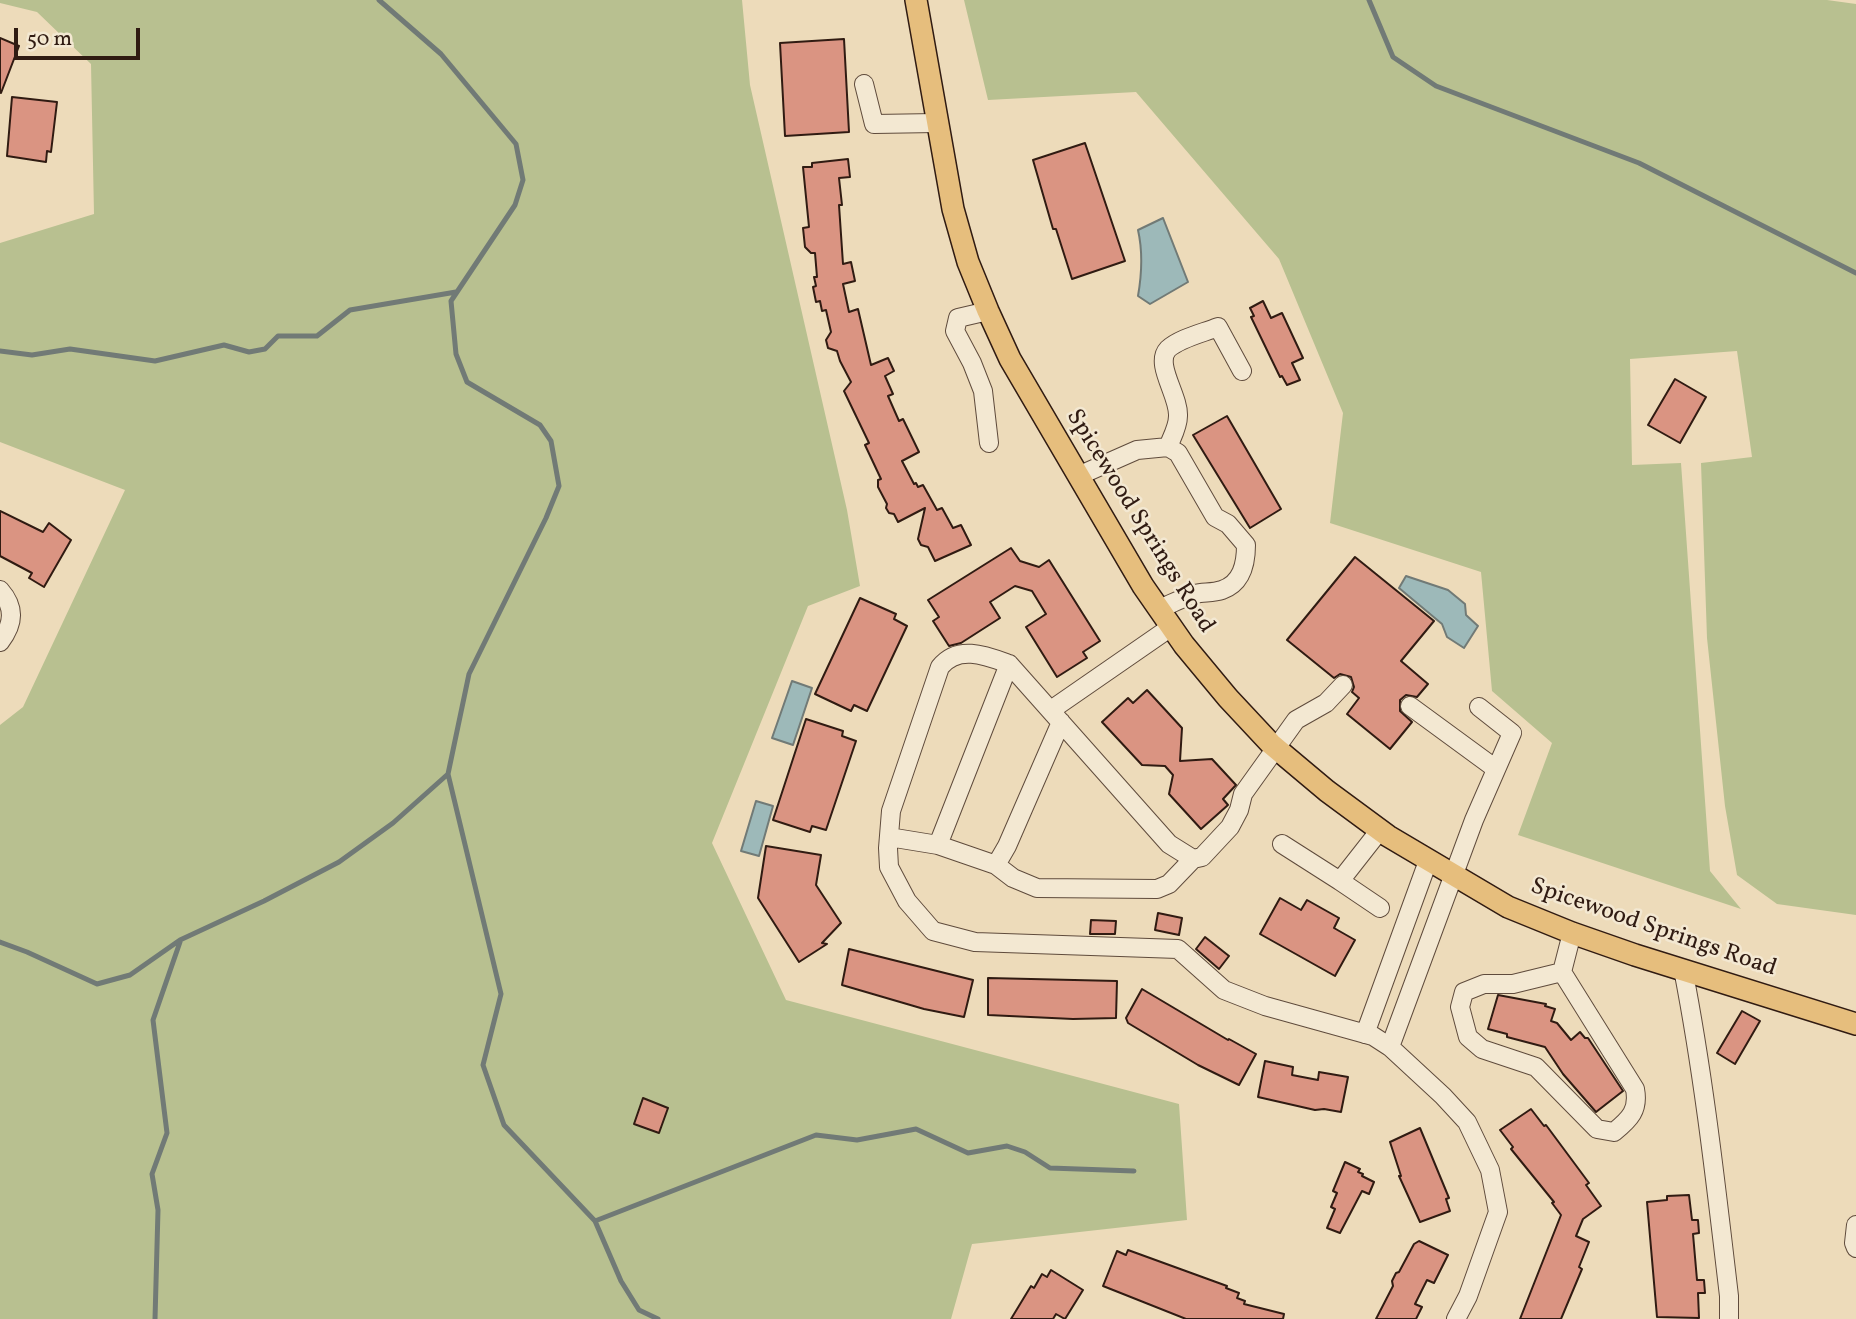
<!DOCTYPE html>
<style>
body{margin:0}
#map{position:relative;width:1856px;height:1319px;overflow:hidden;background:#eddbba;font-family:Vollkorn,serif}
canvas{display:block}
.scale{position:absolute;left:14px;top:28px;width:126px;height:32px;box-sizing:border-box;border:4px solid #301b12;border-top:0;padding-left:9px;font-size:21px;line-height:24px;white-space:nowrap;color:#301b12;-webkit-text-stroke:5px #f3e8d2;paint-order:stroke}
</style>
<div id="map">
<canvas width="1856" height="1319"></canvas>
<div class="scale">50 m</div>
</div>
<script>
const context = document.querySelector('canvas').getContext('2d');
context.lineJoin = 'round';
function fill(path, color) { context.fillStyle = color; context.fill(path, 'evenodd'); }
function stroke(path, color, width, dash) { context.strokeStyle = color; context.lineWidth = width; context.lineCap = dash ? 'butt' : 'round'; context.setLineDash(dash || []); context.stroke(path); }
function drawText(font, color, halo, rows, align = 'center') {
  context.font = font + ' Vollkorn,serif'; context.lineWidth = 5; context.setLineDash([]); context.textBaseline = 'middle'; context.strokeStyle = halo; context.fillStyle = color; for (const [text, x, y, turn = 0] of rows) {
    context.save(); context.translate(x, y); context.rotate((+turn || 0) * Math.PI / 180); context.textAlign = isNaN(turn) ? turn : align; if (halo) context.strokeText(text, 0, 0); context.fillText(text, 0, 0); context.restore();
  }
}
const green = new Path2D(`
 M0,0H742L750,85L847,510L860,586L808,606L712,843L786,1000L1179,1104L1187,1220L972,1244L951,1319H0V725L23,707L125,490L0,442V243L94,214L91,64L37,12L0,3Z
 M964,0H1827L1856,4V915L1777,904L1737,875L1725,806L1707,638L1701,463L1752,457L1737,351L1630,359L1632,465L1681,463L1710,871L1741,909L1518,835L1552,743L1492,691L1481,572L1330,523L1343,413L1279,259L1136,92L988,100Z`);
const water = new Path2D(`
 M1163,218L1188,282L1150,304L1138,296C1142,273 1143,252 1138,230Z
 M1406,576L1448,590L1465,604L1466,615L1478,626L1464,648L1447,637L1442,624L1399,588Z
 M792,681L812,688L793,745L772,738Z
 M756,801L773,806L759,856L741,851Z`);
const stream = new Path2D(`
 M379,0L441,54L516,144L523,180L515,205L451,301L456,354L467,382L540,425L551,441L559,486L546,518L469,674L448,774L501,994L483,1065L504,1125L595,1221L621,1281L639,1310L658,1319
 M1369,0L1393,57L1436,86L1639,163L1856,273
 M0,351L32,355L70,349L155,361L224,345L249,352L265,349L278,336H317L350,310L456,292
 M0,942L27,952L97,984L130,975L180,940L264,901L339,862L393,823L448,774
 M595,1221L816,1135L857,1140L916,1129L968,1153L1007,1146L1025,1152L1050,1168L1134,1171
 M155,1319L158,1210L152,1174L167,1133L153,1020L180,942`);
const building = new Path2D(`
 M0,38L19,46L1,93L0,92Z
 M844,39L849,132L785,136L780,43Z
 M12,97L57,102L51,152L47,151L46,162L7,156Z
 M1085,143L1125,261L1072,279L1056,229H1053L1033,160Z
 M848,159L850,177L839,178L842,205H839L843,264L851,262L855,281L843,284L849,312L858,309L871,365L888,358L894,371L885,376L893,394L888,396L899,421L903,419L919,452L902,461L914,484L916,483L918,487L923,485L937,510L942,508L953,528L961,525L971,545L935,561L928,547L921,545L918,539L925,508L898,522L894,514L889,513L886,508L887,504L878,487V480L881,479L865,445L869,443L844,391L851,382L840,361L837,351L828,348L826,340L831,332L826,310L822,311L820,301L816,302L813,287L816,286L814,277H817L815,253H811L805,247L803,228L809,227L803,167H812V163Z
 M1263,301L1271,318L1282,313L1303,358L1292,363L1300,380L1287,385L1282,376L1280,377L1251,317L1254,316L1250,308Z
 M1675,379L1706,397L1680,443L1648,425Z
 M1227,416L1281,509L1250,528L1193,435Z
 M0,511L43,532L49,523L71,540L44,587L29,578L32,573L0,556Z
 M1011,548L1020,561L1039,567L1049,560L1100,641L1083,652L1087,658L1057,677L1026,627L1046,614L1032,591L1015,586L990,602L1000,618L961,643L949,646L933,621L939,617L928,600Z
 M1355,557L1434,621L1401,661L1428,684L1417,697L1406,695L1400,700V711L1412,722L1390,749L1347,714L1359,698L1352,692L1354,687L1351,677L1340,674L1334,678L1287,640Z
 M860,598L896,614L894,619L907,626L867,711L854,705L851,711L815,694Z
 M1147,690L1182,728L1180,761L1212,759L1236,785L1223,799L1228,805L1201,829L1169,794L1173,775L1165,766L1142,765L1102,722L1128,698L1133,703Z
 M806,719L843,731L842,736L856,741L826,830L812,826L810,832L773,820Z
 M766,846L821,855L816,885L841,923L822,943L827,944L799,962L758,898Z
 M1280,898L1301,910L1307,900L1339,918L1334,928L1355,940L1335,976L1260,934Z
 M1158,913L1182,918L1179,935L1155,930Z
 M1091,920L1116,921L1115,934H1090Z
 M1205,937L1229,956L1219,969L1196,949Z
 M849,949L973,980L964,1017L924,1009L842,985Z
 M988,978L1117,981L1116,1018L1073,1019L988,1015Z
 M1142,989L1228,1040L1229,1039L1256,1054L1239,1085L1198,1065L1128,1023L1126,1018Z
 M1498,995L1546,1004L1545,1006L1555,1009L1551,1021L1557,1023L1571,1040L1580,1032L1585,1038H1588L1623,1091L1596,1112L1563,1074L1545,1047L1507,1037V1034L1488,1029Z
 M1742,1011L1760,1021L1735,1064L1717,1053Z
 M1265,1061L1293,1067L1292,1075L1318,1080L1319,1072L1348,1077L1341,1112L1324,1109L1315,1110L1258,1097Z
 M643,1098L668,1108L659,1133L634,1124Z
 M1531,1109L1544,1126L1546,1125L1589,1183L1586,1185L1601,1206L1583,1219L1576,1236L1589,1242L1579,1267L1582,1269L1561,1319H1520L1561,1215L1552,1203L1554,1202L1511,1149L1513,1147L1500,1130Z
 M1420,1128L1449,1198L1446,1199L1450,1211L1420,1222L1399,1176H1401L1390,1142Z
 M1345,1162L1360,1169L1358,1172L1363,1174L1362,1176L1374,1182L1369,1194L1362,1191L1340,1233L1327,1228L1335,1209L1331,1207L1337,1193L1333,1191Z
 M1689,1195L1692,1220H1698L1699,1233L1693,1234L1697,1280H1704L1705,1293H1698L1699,1318L1657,1317L1647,1202L1667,1200V1196Z
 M1419,1241L1448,1255L1434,1283L1427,1280L1415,1304L1422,1307L1416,1319H1376L1393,1286L1392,1281L1396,1273L1399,1272L1414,1244Z
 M1128,1250L1227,1286L1226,1288L1239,1293L1237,1298L1245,1301L1244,1304L1284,1314L1283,1319H1186L1103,1286L1117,1251L1126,1255Z
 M1051,1270L1083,1290L1065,1319L1056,1314L1053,1319H1011L1031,1286L1034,1288L1042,1274L1047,1277Z`);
const minor = new Path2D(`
 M864,84L874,124L936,123
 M988,311L958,318L955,331L972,363L983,391L989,443
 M1168,447C1172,437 1178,427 1178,416C1179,395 1154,364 1168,349C1180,338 1203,333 1218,327L1242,371
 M1078,476L1137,450L1168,447L1178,453L1215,517L1228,524L1246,545C1246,564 1242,583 1222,590C1213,593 1203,592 1195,594C1182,598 1171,604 1159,609
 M0,590C15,607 14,624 0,642
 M1343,685L1326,703L1296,720L1243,794L1239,810L1230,827L1202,857L1193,859L1169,844L1009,664C987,656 958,644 940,667L891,811L888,848L889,867L907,901L933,931L975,942L1178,949L1224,990L1265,1006L1373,1036L1390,1047L1443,1096L1467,1122L1490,1170L1498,1212L1468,1296L1456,1319
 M1410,706L1496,769
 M1051,710L1171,627
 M1380,830L1340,881L1380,908
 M889,837L938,845L996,865L1007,846L1061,722
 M1282,844L1340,881
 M938,845L1009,664
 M996,865L1013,878L1037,888L1157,889L1169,884L1193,859
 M1683,969C1704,1077 1716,1186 1729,1296V1319
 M1562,972L1513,984H1484L1464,992L1460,1007L1468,1037L1482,1049L1536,1067L1597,1129L1614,1132C1630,1119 1639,1110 1635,1089L1562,972L1572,933
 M1365,1034L1428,861
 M1390,1047L1474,820L1512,733L1479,707
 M1856,1225L1854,1243L1856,1248`);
const major = new Path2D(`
 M916,0L953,209L968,262L988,311L1010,359L1143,586L1184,645L1228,698L1271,744L1327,791L1388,836L1508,907L1572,933L1635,955L1856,1024`);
const streetNames = [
 ["Spicewood Springs Road",1139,522,58],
 ["Spicewood Springs Road",1653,929,19]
];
fill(green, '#b8c090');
fill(water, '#9db9b9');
stroke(water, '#717a76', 2);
stroke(stream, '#717a76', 5);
fill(building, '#da9482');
stroke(building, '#301b12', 2);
stroke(minor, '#5f4b3c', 20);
stroke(major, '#301b12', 24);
stroke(minor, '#f3e8d2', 18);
stroke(major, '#e6be7d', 21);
drawText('24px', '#301b12', '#f3e8d2', streetNames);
</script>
